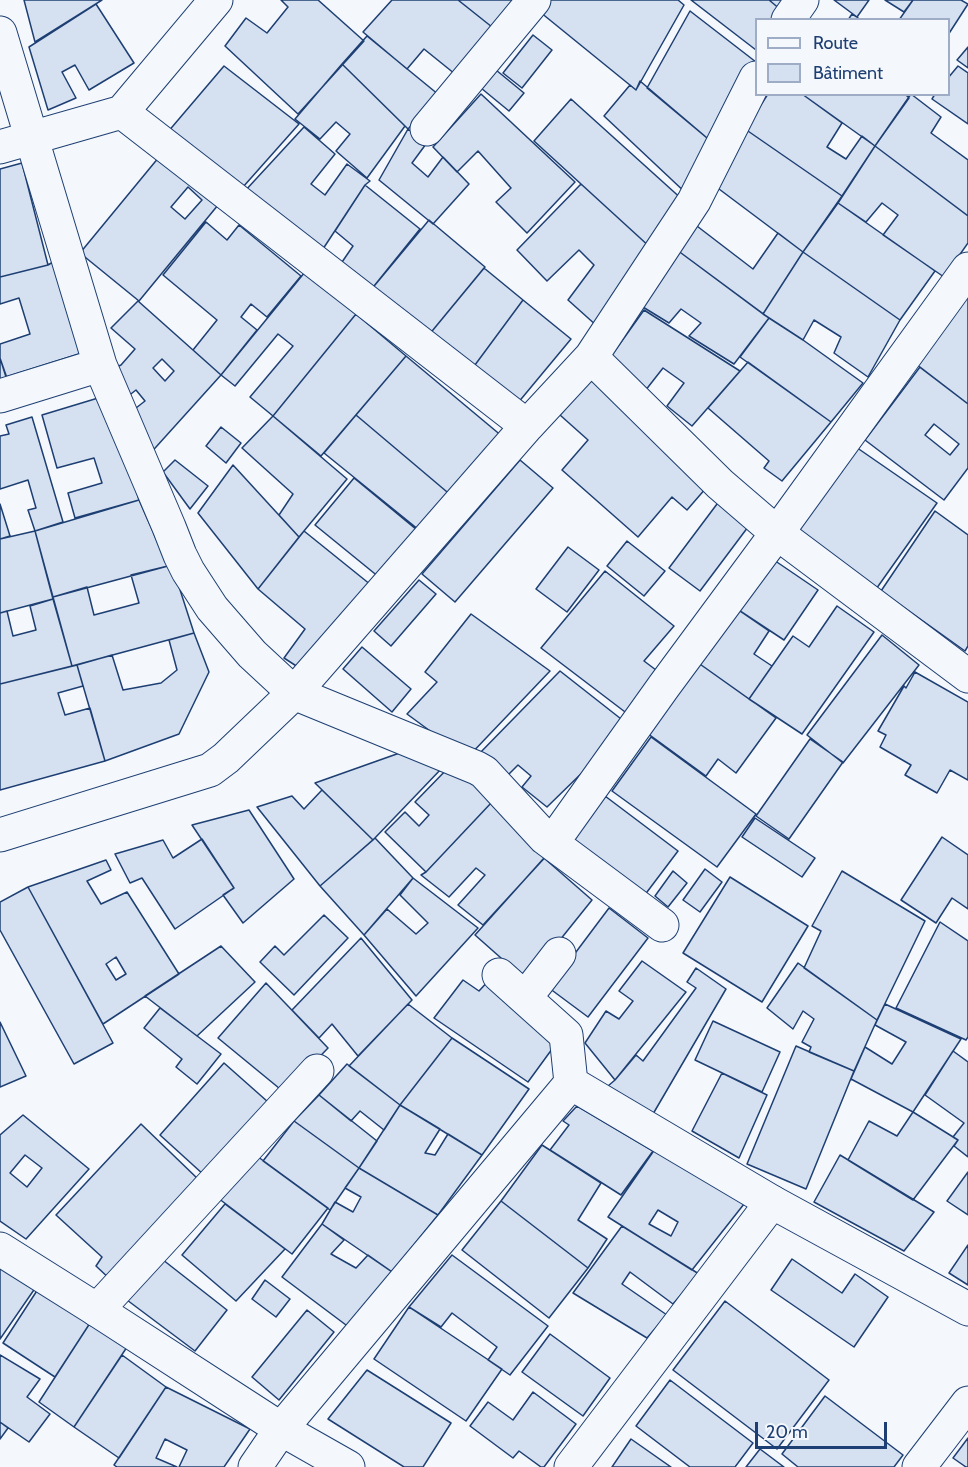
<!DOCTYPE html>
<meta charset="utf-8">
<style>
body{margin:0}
#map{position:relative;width:968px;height:1467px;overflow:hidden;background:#f4f7fb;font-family:Cabin,sans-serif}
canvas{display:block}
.legend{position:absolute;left:755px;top:18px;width:195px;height:78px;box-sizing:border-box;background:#f4f7fb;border:2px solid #9eadc5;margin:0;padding:8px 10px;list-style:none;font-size:18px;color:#1d3f73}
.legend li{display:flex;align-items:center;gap:12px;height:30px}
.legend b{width:30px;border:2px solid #9eadc5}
.scale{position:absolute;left:755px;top:1422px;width:132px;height:27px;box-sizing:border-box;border:3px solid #1d3f73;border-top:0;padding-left:8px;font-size:18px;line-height:21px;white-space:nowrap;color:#1d3f73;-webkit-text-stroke:4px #f4f7fb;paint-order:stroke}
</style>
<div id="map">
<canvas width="968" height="1467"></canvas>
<ul class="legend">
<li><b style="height:8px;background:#f4f7fb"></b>Route</li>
<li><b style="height:16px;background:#d5e0f0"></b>Bâtiment</li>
</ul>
<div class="scale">20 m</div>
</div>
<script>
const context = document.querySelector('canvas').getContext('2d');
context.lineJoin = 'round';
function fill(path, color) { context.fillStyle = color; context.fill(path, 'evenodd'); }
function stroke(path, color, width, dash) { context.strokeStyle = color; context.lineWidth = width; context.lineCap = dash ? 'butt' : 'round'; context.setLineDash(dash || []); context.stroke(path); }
const building = new Path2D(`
 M24,0H102L35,42Z
 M281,0H318L364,41L298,114L225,46L246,18L267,33L288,7Z
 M392,0H458L492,27L455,74L424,49L407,69L363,32Z
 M458,0H530L492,27Z
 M550,0H678L684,5L636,90L540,12Z
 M691,0H769L781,10L775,20H756V50Z
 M769,0H788L781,10Z
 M834,0H869L857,17Z
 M885,0H913L904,12Z
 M913,0H961L968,4L948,35V20H899Z
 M96,4L134,63L89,90L75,65L62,72L76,98L48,110L29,47Z
 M690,11L756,62V68L713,143L647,88Z
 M852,14L857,17L860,20H848Z
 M533,35L552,50L522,88L503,73Z
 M367,36L439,95L408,129L342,64Z
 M968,47V68L957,60Z
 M342,64L405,126L367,178L336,151L350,134L336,122L320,139L295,119Z
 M224,66L299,124L243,187L167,133Z
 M958,66L968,73V124L932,99L935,94H948V78Z
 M496,70L524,93L509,111L481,88Z
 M640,81L713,143L688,195L604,116L630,85L636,90Z
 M481,94L575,182L527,233L496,202L511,188L478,151L457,172L433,147Z
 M768,94H802L842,123L827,147L846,159L862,136L875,146L842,196L745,129Z
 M802,94H905L909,98L875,146Z
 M911,94L941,117L931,133L968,160V216L875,146Z
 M571,99L684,201L651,248L534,141Z
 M304,127L335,154L311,184L325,195L347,164L370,181L365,185L321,252L244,192Z
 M408,129L426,144L412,163L428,177L443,157L469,184L433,224L379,180Z
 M745,129L842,196L803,252L715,186Z
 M875,146L968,216V243L944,277L883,235L898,215L882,203L866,222L838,203Z
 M164,151L223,199L139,301L80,253ZM188,187L202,200L185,219L171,207Z
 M22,163L48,265L0,277V169Z
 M581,184L651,248L597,326L568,300L594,265L579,250L547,281L517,250Z
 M365,185L420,229L370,291L340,265L353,246L335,231Z
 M838,203L935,271L900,320L803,252Z
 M429,220L485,267L428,336L370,291Z
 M206,222L227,240L239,225L301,276L267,317L251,304L241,317L257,330L221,375L193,350L217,320L163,275Z
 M693,223L753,269L778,233L803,252L763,314L677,250Z
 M677,250L769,318L734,364L689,336L701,323L681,309L669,323L638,304Z
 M803,252L900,320L868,377L834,353L841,337L814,320L803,340L763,314Z
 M53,262L82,353L6,377L0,358V344L30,334L19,298L0,304V277L48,265Z
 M484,268L523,300L472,369L428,336Z
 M305,272L356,314L273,416L250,397L293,346L278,334L235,386L221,375Z
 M968,292V404L909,359Z
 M523,300L571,339L517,404L472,369Z
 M138,301L221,375L147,457L107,371L121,365L135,349L111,328ZM162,359L174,371L165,381L153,368ZM136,390L145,401L136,408L127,397Z
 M644,310L740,371L692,426L667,406L684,383L663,368L645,391L609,359Z
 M356,314L406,356L321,456L273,416Z
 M769,318L803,340L863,383L831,422L740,357Z
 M406,356L503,437L453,497L356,415Z
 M0,358L8,381L0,383Z
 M748,362L831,422L782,481L764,468L769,461L708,408Z
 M920,367L968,404V468L944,500L865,440ZM934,424L959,444L950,455L925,435Z
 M593,377L713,480L687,510L672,497L638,537L562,470L588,440L560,415Z
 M108,395L139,500L75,518L68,493L102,483L94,458L57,468L42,415Z
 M356,415L453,497L424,534L324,453Z
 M273,416L347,479L299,537L279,515L293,494L242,448Z
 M32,417L63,522L35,531L28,510L36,508L28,480L0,489V436L9,434L6,425Z
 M221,427L241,443L226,463L206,446Z
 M853,445L937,503L874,592L790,532Z
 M175,460L208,486L190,509L163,472Z
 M520,460L553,488L455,602L422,574Z
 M233,465L299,537L258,589L198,513Z
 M354,478L423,535L385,582L315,525Z
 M139,500L168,566L53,597L35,531Z
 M720,500L751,523L700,591L669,568Z
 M0,504L10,536L0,539Z
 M935,511L968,535V646L965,651L881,591Z
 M35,531L53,599L0,613V539Z
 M304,531L371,585L301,669L284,658L305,629L258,589Z
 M627,541L665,571L644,596L607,566Z
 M568,547L599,570L567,612L536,589Z
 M768,556L818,590L784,640L734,607Z
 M172,565L194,633L72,666L53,597L87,587L94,615L139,603L131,575Z
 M605,571L674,626L644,661L664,676L633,718L541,648Z
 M419,580L436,594L391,646L374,631Z
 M53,599L72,666L0,684V613L7,611L13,636L36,630L30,606Z
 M837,606L874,632L802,734L749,699L793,636L809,647Z
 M734,607L769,631L754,654L772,666L749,699L697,662Z
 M471,614L550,671L467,758L407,714L437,682L425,672Z
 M194,633L209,672L179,734L105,761L77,665L112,655L123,690L161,683L177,670L169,640Z
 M882,635L919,665L843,763L807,735Z
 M362,647L411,689L392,712L343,669Z
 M697,662L776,718L736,773L718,759L706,776L647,733Z
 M77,665L83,686L58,693L65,715L90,708L105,761L0,790V684Z
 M560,671L630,726L547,807L522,787L531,776L518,765L505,778L476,757Z
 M915,672L968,702V780L950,770L937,793L905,775L911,765L880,747L886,735L878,731L904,686L906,688Z
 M651,737L756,814L717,867L612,791Z
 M810,739L843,762L789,839L756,816Z
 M408,750L443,767L373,840L315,783Z
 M452,764L492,802L426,872L385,832L405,812L419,826L429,815L415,802Z
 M322,790L373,840L320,886L257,807L292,796L304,809Z
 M605,796L678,851L644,896L571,842Z
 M492,802L550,852L483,925L458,905L485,875L476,868L449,897L421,875L426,872Z
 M249,810L294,879L243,923L223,895L234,888L192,825Z
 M755,818L815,858L802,877L742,837Z
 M942,837L968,855V909L952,898L936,923L901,900Z
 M375,838L413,878L364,935L320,886Z
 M202,839L234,888L175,929L142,878L130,883L115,854L163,840L173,858Z
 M544,858L592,900L527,981L475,935Z
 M106,860L111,870L87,881L101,904L127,892L179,974L103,1024L28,887ZM116,957L126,974L116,980L106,964Z
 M705,869L722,882L700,912L683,900Z
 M673,871L687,883L668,907L655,896Z
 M842,871L925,921L877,1020L804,968L821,931L812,926Z
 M730,877L808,926L762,1002L683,953Z
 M413,878L478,928L416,996L364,935L387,909L416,934L428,923L400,895Z
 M28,887L113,1043L74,1064L0,930V902Z
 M609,908L648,938L588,1017L549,988Z
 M324,915L348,938L294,995L260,962L275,946L284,955Z
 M940,922L968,941V1037L966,1040L896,1008Z
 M361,938L412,1000L358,1056L332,1024L319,1038L292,1010Z
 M221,946L255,982L197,1036L145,996Z
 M642,961L686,992L615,1080L585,1043L606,1011L619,1019L633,1001L619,991Z
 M798,963L877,1020L854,1071L809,1052L811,1047L802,1042L814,1019L803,1011L793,1029L767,1008Z
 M696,968L726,989L653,1114L608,1086L615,1080L636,1055L643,1061L696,988L687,982Z
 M491,978L563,1034L528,1082L434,1018L463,980L479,991Z
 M266,983L328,1048L285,1093L218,1038Z
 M408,1004L452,1038L400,1105L349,1066Z
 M885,1004L961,1039L913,1112L851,1079L865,1047L892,1064L906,1042L875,1025Z
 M160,1008L221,1054L197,1084L176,1067L182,1059L144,1028Z
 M713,1021L780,1052L762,1092L695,1060Z
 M0,1022L26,1076L0,1087Z
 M452,1038L529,1089L482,1155L400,1105Z
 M796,1046L854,1071L806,1189L747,1164Z
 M953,1051L968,1062V1157L954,1146L958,1140L953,1137L964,1123L925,1095Z
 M224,1063L268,1102L204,1175L160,1135Z
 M347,1064L400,1105L384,1130L360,1111L351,1121L319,1095Z
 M722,1073L767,1095L739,1158L692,1131Z
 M319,1095L377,1141L359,1168L294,1121Z
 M400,1105L440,1129L425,1153L435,1155L448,1134L482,1155L438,1215L359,1168Z
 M577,1106L653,1151L621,1195L550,1150L569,1125L563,1121Z
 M913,1112L958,1140L913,1200L848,1160L869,1121L897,1136Z
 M23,1115L89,1169L26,1239L0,1221V1135ZM25,1155L42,1168L27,1187L10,1173Z
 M294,1121L359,1168L330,1210L263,1161Z
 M141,1124L199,1180L112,1281L96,1266L102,1257L56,1215Z
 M542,1145L601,1183L578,1220L607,1239L588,1268L501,1201Z
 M655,1149L744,1204L692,1270L608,1217ZM658,1210L678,1222L671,1236L649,1224Z
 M250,1151L328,1208L292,1254L214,1195Z
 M840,1155L934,1212L904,1251L814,1202Z
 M359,1168L438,1215L392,1272L322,1224L335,1202L353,1212L361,1197L345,1188Z
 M968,1172V1215L947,1201Z
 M501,1201L588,1268L549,1318L462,1250Z
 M225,1204L285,1249L236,1301L182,1255Z
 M322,1224L344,1240L331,1254L356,1268L368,1255L398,1276L354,1331L282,1277Z
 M622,1226L699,1274L673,1304L630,1272L622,1284L667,1315L647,1338L573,1293Z
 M968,1245V1285L949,1273Z
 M452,1255L548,1326L510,1375L488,1360L497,1347L452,1313L441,1327L409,1307Z
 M158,1256L227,1310L195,1351L123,1297Z
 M792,1259L842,1293L855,1274L888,1297L854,1347L771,1290Z
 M0,1263L38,1284L0,1339Z
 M265,1280L290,1299L276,1317L252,1299Z
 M40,1286L92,1320L55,1377L3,1343Z
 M725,1301L829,1380L777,1449L673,1370Z
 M409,1307L502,1369L466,1421L374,1359Z
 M307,1310L334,1332L279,1400L252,1377Z
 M92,1320L129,1344L74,1427L39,1402Z
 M550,1334L610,1378L583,1416L522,1372Z
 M0,1355L40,1379L27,1397L50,1414L29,1442L0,1422Z
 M122,1355L166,1387L119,1458L74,1427Z
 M367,1370L451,1423L423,1467H404L328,1419Z
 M670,1380L753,1443L735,1467H690L636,1426Z
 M166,1387L250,1429L224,1467H179L187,1450L165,1439L156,1458L177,1467H117L114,1465Z
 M533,1392L576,1424L544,1467H541L519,1451L513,1458L470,1426L488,1402L513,1420Z
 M825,1396L903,1455L894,1467H798L782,1454Z
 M0,1422L8,1428L0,1439Z
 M968,1438V1467H966L953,1458Z
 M631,1439L671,1467H612Z
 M760,1449L784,1467H746Z`);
const minor = new Path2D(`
 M788,20L802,0
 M0,33L100,365L169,527L180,555L188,571L212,608L252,654L294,693L477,768L484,772L545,838L662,925
 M122,112L527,426
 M427,129L534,0
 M0,147L122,112L216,0
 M591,357L720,484L777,533L968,676
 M0,396L100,365
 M0,835L210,770L226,758L294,693L527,426L591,357L694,201L756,78
 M550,841L557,836L664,686L777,533L968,269
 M525,998L559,954
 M571,1083L772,1202
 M97,1310L317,1071
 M255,1467L281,1429L571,1083L566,1035L499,975
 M919,1467L968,1403`);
const tertiary = new Path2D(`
 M0,1249L97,1310L281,1429L348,1467
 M571,1467L772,1202L968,1309`);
fill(building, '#d5e0f0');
stroke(building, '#1d3f73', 1.5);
stroke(minor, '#1d3f73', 35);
stroke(tertiary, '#1d3f73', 35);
stroke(minor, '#f4f7fb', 33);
stroke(tertiary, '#f4f7fb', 33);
</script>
